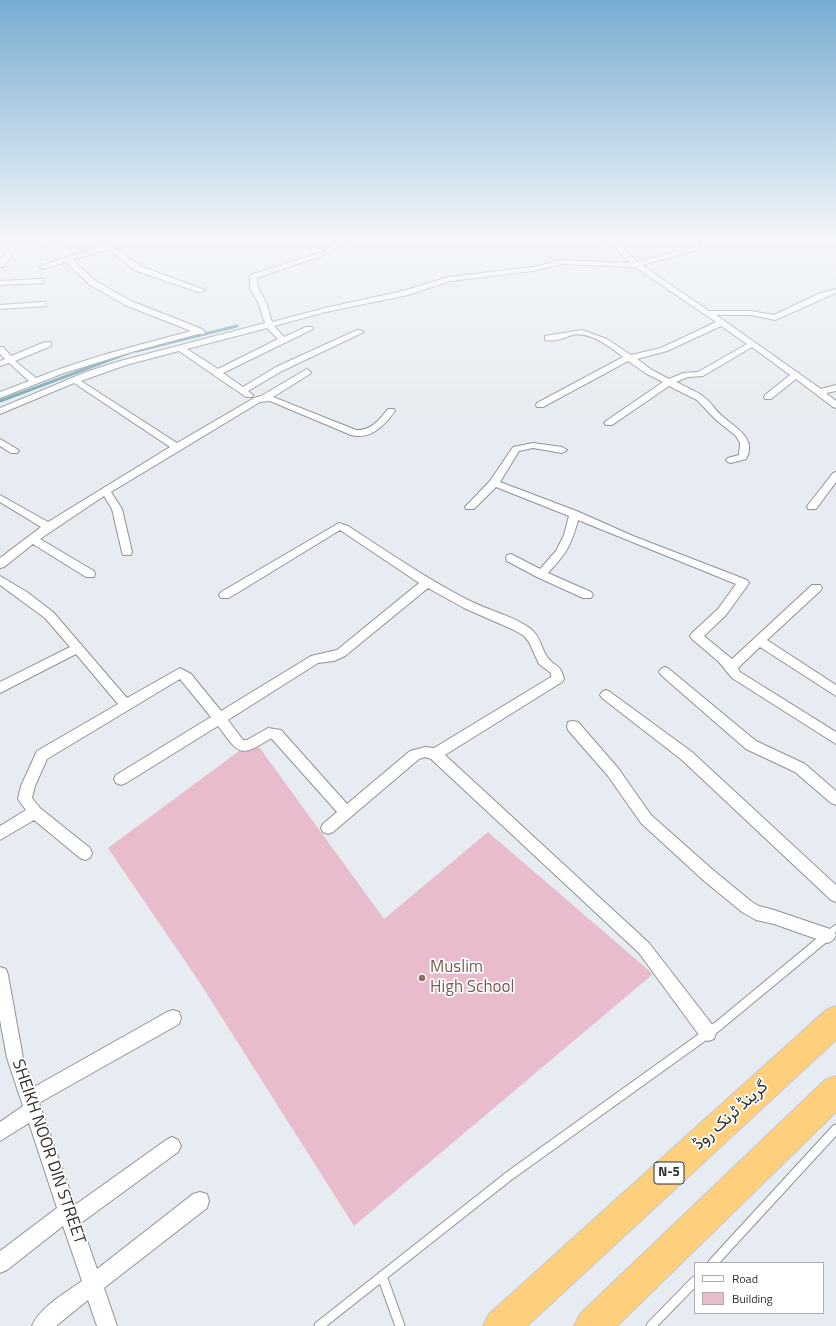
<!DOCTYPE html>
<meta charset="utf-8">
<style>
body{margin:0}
#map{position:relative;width:836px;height:1326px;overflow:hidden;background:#e6ecf1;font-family:"Titillium Web",sans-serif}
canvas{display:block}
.legend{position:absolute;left:694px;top:1262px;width:130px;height:52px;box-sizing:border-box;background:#fff;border:1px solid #abacad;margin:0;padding:5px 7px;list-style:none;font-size:12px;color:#2d3032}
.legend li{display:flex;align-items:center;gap:8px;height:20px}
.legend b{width:20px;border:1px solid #abacad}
</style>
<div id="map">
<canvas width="836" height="1326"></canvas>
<ul class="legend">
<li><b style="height:5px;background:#fff"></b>Road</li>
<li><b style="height:11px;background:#e9bccd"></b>Building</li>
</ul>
</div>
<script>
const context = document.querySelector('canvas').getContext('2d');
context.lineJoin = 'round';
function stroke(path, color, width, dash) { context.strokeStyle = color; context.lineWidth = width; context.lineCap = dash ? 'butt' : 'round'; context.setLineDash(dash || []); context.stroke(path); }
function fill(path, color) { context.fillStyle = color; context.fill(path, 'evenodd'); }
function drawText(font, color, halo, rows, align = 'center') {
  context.font = font + ' "Titillium Web",Vazirmatn,sans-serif'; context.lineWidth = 3.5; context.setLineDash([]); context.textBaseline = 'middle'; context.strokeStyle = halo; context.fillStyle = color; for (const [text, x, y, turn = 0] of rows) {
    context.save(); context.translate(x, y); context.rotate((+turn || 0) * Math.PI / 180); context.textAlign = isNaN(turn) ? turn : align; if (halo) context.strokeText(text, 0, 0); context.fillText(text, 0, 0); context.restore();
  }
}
const stream = new Path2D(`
 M136,351L237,326
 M0,401L128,353`);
const building = new Path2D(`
 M259,747L384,919L488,832L653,974L354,1226L200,983L108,848L239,751L245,752Z`);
const laneFar1 = new Path2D(`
 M826,936L836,928`);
const lane = new Path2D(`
 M713,1263L836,1129
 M382,1276L400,1326
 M319,1326L509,1176L718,1026L828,935
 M651,1326L695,1281`);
const street = new Path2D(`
 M51,240H62L43,246H19L3,267H0V260L12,246H0V242H43Z
 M98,240H104L140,266L205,290L201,292H198L134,270L108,249L72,260L96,281L131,301L202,329L205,332L204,334H198L135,351L64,373L0,398V392L29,381L9,363L0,366V361L5,359L0,354V347H3L11,356L45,342H51V346L15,361L36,378C86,358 139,345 191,331L125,305L90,285L66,262L43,269L39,267L64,258L104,246L99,242Z
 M344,240H352L323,255L257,278L258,288L266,302L272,322L325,308L403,291L449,277L533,267L561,260L630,263L608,240H615L637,262L693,248L696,240H702L698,250L642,265L709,311H751L774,315L818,294L836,289V293L775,320L751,315H716L821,389L836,385V391L826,393L836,401V408L833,407L796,379L771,399H765L764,397L765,395L790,375L752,347L703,376L688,377L676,382C686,387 696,391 704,397C711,402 715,410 721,415C734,427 758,438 746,459L731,463L728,462L726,460L728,458L739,455L740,443L736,436L715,419L697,400L669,386L612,425H606L604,423L606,421L663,382L647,374L628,361L543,407H537L536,405L537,403L623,357C610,347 590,331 572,335C563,338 556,342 545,340V336L582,330L607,339L631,355L661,348L716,322L635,267L561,264L533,271L450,281L408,295L326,312L274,326L284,337L306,327H312L313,329L223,373L243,387L276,367L357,330H360L364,332L282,371L248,391L253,395L252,397H246L179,351L126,365L81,381L177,443L254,398L261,396L307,369L311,372L310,374L273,397L356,430C371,431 379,420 388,409H394L395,411C384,426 371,440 351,435L270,401L260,402L111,492L122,509L132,552L131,555H123L122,552L112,509L104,496L40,539L94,571L95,574L94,577H86L33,544L4,567L0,568V558L41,527L0,502V495L48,522L170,447L74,383L0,414V408L86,372L120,361L265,323L258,302L250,288V275L319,253ZM721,326L747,344L698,372L683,373L669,379L652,370L637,359L667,351ZM267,328L278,339L218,369L187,349Z
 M40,279H43V283L0,285V281Z
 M43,302H46V306L0,309V305Z
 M0,439L17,449L19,451L17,453H11L0,446Z
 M533,443L562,447L567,450L562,453L533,448L519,451L500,482L579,512L633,536L747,580L749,583L747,586L726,615L704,636L732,659L812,585H820L822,588L820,591L767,640L836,685V696L760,647L738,668L740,672L836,732V744L732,678L719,662L692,639L690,636L692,633L718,609L736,584L578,520C571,546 566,554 548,573L591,592L593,595L591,598H583L537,577L507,561L506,558L507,555L511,554L540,569L556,551L564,535L569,516L496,487L474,509H466L465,507L490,481L513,447Z
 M836,472V482L816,509H808L807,507L808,505L833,473Z
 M339,523L348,526C388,552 427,579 470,601C490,611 514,616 531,629C541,637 541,649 548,658C556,668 560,663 564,679L562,682L445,755L649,943L714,1027L716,1033L714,1039L708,1041L702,1039L639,953L431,759L425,757L419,759L333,832L328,834L323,832L321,828L323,824L337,812L272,739H270C238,759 239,753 218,726L126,783L121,785L116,783L114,779L116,775L211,717L180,679L47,759L35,786L32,798L40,808L90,848L92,853L90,858L85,860L80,858L34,820L0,840V826L26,810L18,799L21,786L37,751L118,704L76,654L0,693V682L70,647L45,618L0,585V576L27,592L53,612L127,698L180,668L191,674L221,711L311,656L337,650L419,583L340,530L229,598H221L219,595L221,592ZM428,588L464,608L514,630L524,636L529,642L539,664L551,673V677L434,748L425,747L410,751L347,804L281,730L268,728L247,740H243L228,720L318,663L334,661L345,656Z
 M665,667L669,669L756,741L805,764L836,791V805L831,803L795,772L746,749L661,675L659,672L661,669Z
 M606,690L610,692L692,752L836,885V902L831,900L682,760L602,698L600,695L602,692Z
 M573,721L578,722L618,768L651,815L713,870L752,902L759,906L774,910L833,930L836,935L833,940L828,943L774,924L756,920L742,912L703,880L641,823L608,776L568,730L567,726L568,722Z
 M0,967L6,969L8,975L23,1058L34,1087L167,1012L173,1010L179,1012L181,1018L179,1024L39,1103L75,1205L166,1140L172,1137L178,1140L181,1146L178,1152L81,1223L97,1269L193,1194L200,1192L207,1194L209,1201L207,1208L104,1288L117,1326H97L88,1300L56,1326H32C40,1307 65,1293 82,1281L63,1226L7,1270L0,1273V1251L57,1208L29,1123L0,1141V1122L23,1106L7,1058L0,1020Z`);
const highway = new Path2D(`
 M836,1006V1040L527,1326H483L489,1314L826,1010Z
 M836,1076V1112L617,1326H574L580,1314L825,1080Z`);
const markers = [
 [422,978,4,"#8d6e63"]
];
const shields = [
 [669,1173,30]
];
const shieldNames = [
 ["N-5",669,1173]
];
const nearEducationnames = [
 ["Muslim",430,968],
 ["High School",430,988]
];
const nearStreetnames = [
 ["گرینڈ ٹرنک روڈ",731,1116,-42],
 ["SHEIKH NOOR DIN STREET",48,1152,71]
];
stroke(stream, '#6ea0ae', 3);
fill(building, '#e9bccd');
stroke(laneFar1, '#8d9398', 8);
stroke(lane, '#8d9398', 11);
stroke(street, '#8d9398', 2);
stroke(highway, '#c8c9ca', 2);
stroke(laneFar1, '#fff', 6);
stroke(lane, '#fff', 9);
fill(street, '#fff');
fill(highway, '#fecf7d');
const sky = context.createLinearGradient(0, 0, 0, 426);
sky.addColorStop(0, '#77acd1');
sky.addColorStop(0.56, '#f4f6f9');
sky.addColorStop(1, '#f4f6f900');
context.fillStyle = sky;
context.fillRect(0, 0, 836, 426);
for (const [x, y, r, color] of markers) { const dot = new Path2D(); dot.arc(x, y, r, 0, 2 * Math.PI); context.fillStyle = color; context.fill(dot); stroke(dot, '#fff', 1.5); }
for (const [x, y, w] of shields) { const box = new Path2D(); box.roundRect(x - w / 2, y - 11, w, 22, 3); context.fillStyle = '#fff'; context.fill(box); stroke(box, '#2d3032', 1); }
drawText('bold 13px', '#2d3032', null, shieldNames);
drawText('17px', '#785e54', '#fff', nearEducationnames, 'left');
drawText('17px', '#2d3032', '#fff', nearStreetnames);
</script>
